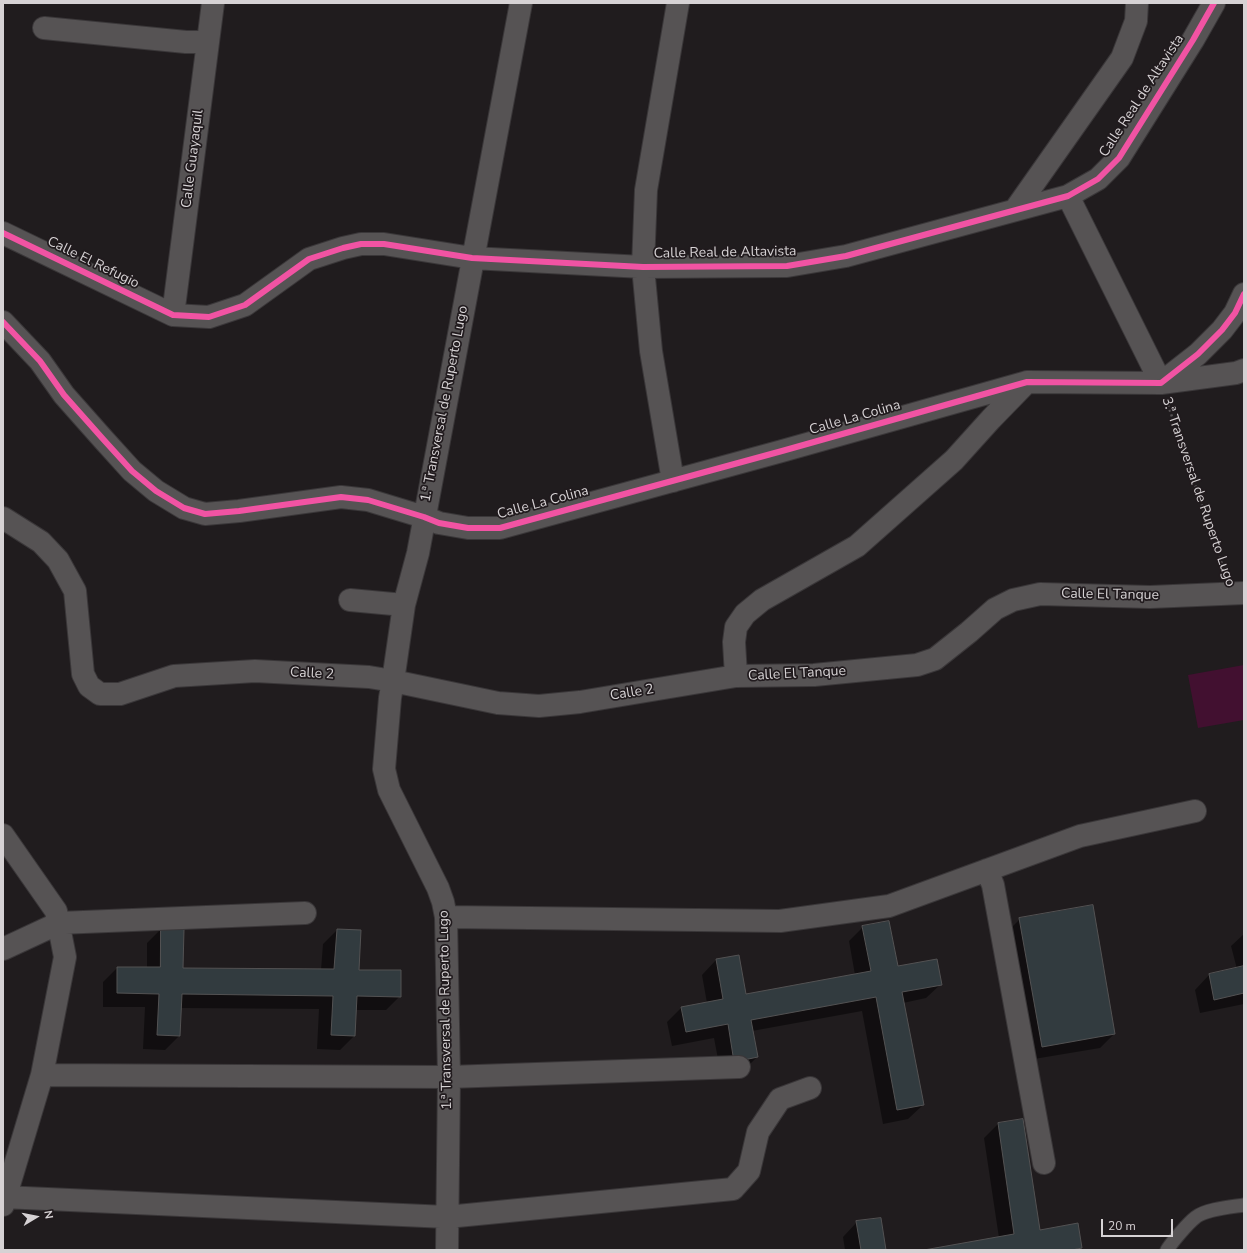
<!DOCTYPE html>
<meta charset="utf-8">
<style>
body{margin:0}
#map{position:relative;width:1247px;height:1253px;overflow:hidden;background:#201c1e;font-family:"Nunito Sans",sans-serif}
canvas{display:block}
.frame{position:absolute;inset:0;border:4px solid #d6d2d4;pointer-events:none}
.north{position:absolute;left:16px;top:1197px;width:40px;height:40px;-webkit-text-stroke:3px #211b1e;paint-order:stroke;rotate:80deg;font-size:11px;font-weight:700;line-height:16px;text-align:center;color:#d6d2d4}
.north::after{content:'';display:block;margin:auto;width:14px;height:18px;background:#d6d2d4;clip-path:polygon(50% 0,100% 100%,50% 72%,0 100%)}
.scale{position:absolute;left:1101px;top:1219px;width:72px;height:18px;box-sizing:border-box;border:2px solid #d6d2d4;border-top:0;padding-left:5px;font-size:12px;line-height:14px;white-space:nowrap;color:#d6d2d4;-webkit-text-stroke:3px #211b1e;paint-order:stroke}
</style>
<div id="map">
<canvas width="1247" height="1253"></canvas>
<div class="frame"></div>
<div class="north">N</div>
<div class="scale">20 m</div>
</div>
<script>
const context = document.querySelector('canvas').getContext('2d');
context.lineJoin = 'round';
function fill(path, color) { context.fillStyle = color; context.fill(path, 'evenodd'); }
function stroke(path, color, width, dash) { context.strokeStyle = color; context.lineWidth = width; context.lineCap = dash ? 'butt' : 'round'; context.setLineDash(dash || []); context.stroke(path); }
function drawText(font, color, halo, rows, align = 'center') {
  context.font = font + ' "Nunito Sans",sans-serif'; context.lineWidth = 3.5; context.setLineDash([]); context.textBaseline = 'middle'; context.strokeStyle = halo; context.fillStyle = color; for (const [text, x, y, turn = 0] of rows) {
    context.save(); context.translate(x, y); context.rotate((+turn || 0) * Math.PI / 180); context.textAlign = isNaN(turn) ? turn : align; if (halo) context.strokeText(text, 0, 0); context.fillText(text, 0, 0); context.restore();
  }
}
const green = new Path2D(`
 M1244,665V720L1198,728L1188,675Z`);
const shadow = new Path2D(`
 M1020,919L1114,1034L1100,1048L1028,1060L1006,933Z
 M863,927L897,968L941,984L926,998L903,1003L923,1105L908,1119L883,1124L862,1011L752,1031L757,1057L743,1071L721,1075L714,1038L672,1046L667,1022L681,1008L707,1003L702,975L716,960L746,995L855,975L849,941Z
 M161,929L182,969L321,970L323,944L337,930L360,931L358,971L400,996L386,1010H356L354,1036L340,1050L317,1049L319,1009L180,1008L179,1036L165,1050L143,1049L145,1007H103V982L117,968H147V943Z
 M1244,934V1004L1200,1013L1195,990L1209,975L1237,969L1231,946Z
 M998,1124L1040,1231L1081,1248L1079,1250H930L999,1238L984,1138Z
 M857,1222L885,1250H845L843,1237Z`);
const building = new Path2D(`
 M1093,905L1115,1034L1042,1047L1019,918Z
 M889,921L898,966L937,959L942,985L902,992L924,1105L897,1110L876,997L751,1020L758,1057L734,1062L728,1024L686,1032L681,1007L723,999L716,959L739,955L746,994L871,971L862,926Z
 M161,928L184,929L183,968L334,969L337,929L361,930L359,970H401V997L357,996L355,1036L331,1035L333,996L182,994L180,1036L157,1035L159,994L117,993V967H160Z
 M1244,966V993L1214,1000L1209,974Z
 M1023,1119L1040,1230L1078,1223L1082,1248L1072,1250H924L1014,1234L998,1123Z
 M881,1218L886,1250H861L856,1221Z`);
const path = new Path2D(`
 M1168,405L1224,570`);
const lane = new Path2D(`
 M1167,1250C1172,1242 1188,1223 1196,1217C1206,1209 1231,1207 1244,1205`);
const street = new Path2D(`
 M44,28L186,42H208
 M1068,196L1161,383L1236,373L1244,370
 M1015,210L1122,58L1136,21L1137,3
 M3,233L173,315L209,317L245,305L309,259L343,248L361,244H384L472,258L643,267L787,266L846,256L1068,196L1098,179L1119,158L1193,40L1214,3
 M173,315L213,3
 M3,322L40,361L64,395L103,439L132,471L156,491L184,508L205,514L239,511L341,497L368,500L424,517L439,523L468,528H500L782,451L1027,382L1161,383L1198,354L1222,330L1235,313L1244,294
 M1027,382L991,419L954,460L857,546L762,600L745,614L736,627L734,642L736,676L814,675L917,665L935,659L969,632L995,609L1013,600L1040,594L1150,597L1244,593
 M673,481L651,351L643,267L646,190L678,3
 M3,518L41,542L58,560L75,591L83,674L89,686L100,694H120L174,676L255,671L369,677L393,681L498,703L539,706L580,702L736,676
 M350,600L404,605
 M3,835L56,911L65,957L42,1075L3,1205
 M987,870L993,885L1044,1163
 M446,917L780,921L889,906L1080,836L1195,811
 M3,949L59,923L305,913
 M42,1075L449,1077L739,1067
 M3,1197L447,1217L733,1189L749,1171L758,1132L780,1099L810,1088
 M447,1250L449,1077L446,917L443,902L438,888L389,790L384,769L390,698L393,681L404,605L418,553L521,3`);
const cycleway = new Path2D(`
 M3,233L173,315L209,317L245,305L309,259L343,248L361,244H384L472,258L643,267L787,266L846,256L1068,196L1098,179L1119,158L1193,40L1214,3
 M3,322L40,361L64,395L103,439L132,471L156,491L184,508L205,514L239,511L341,497L368,500L424,517L439,523L468,528H500L782,451L1027,382L1161,383L1198,354L1222,330L1235,313L1244,294`);
const streetNames = [
 ["Calle Real de Altavista",1142,96,-57],
 ["Calle Guayaquil",193,159,-83],
 ["Calle Real de Altavista",725,253,-1],
 ["Calle El Refugio",93,263,26],
 ["1.ª Transversal de Ruperto Lugo",445,404,-79],
 ["Calle La Colina",855,418,-16],
 ["3.ª Transversal de Ruperto Lugo",1198,492,71],
 ["Calle La Colina",543,503,-15],
 ["Calle El Tanque",1110,595,1],
 ["Calle 2",312,674,3],
 ["Calle El Tanque",797,674,-3],
 ["Calle 2",632,693,-9],
 ["1.ª Transversal de Ruperto Lugo",446,1010,-91]
];
fill(green, '#421030');
fill(shadow, '#0007');
fill(building, '#323b3f');
stroke(building, '#535253', 1);
stroke(lane, '#3a3739', 15);
stroke(street, '#3a3739', 24);
stroke(path, '#575355', 2.5, [2, 3]);
stroke(lane, '#565354', 13);
stroke(street, '#565354', 22);
stroke(cycleway, '#f153a3', 6);
drawText('14px', '#d6d2d4', '#211b1e', streetNames);
</script>
